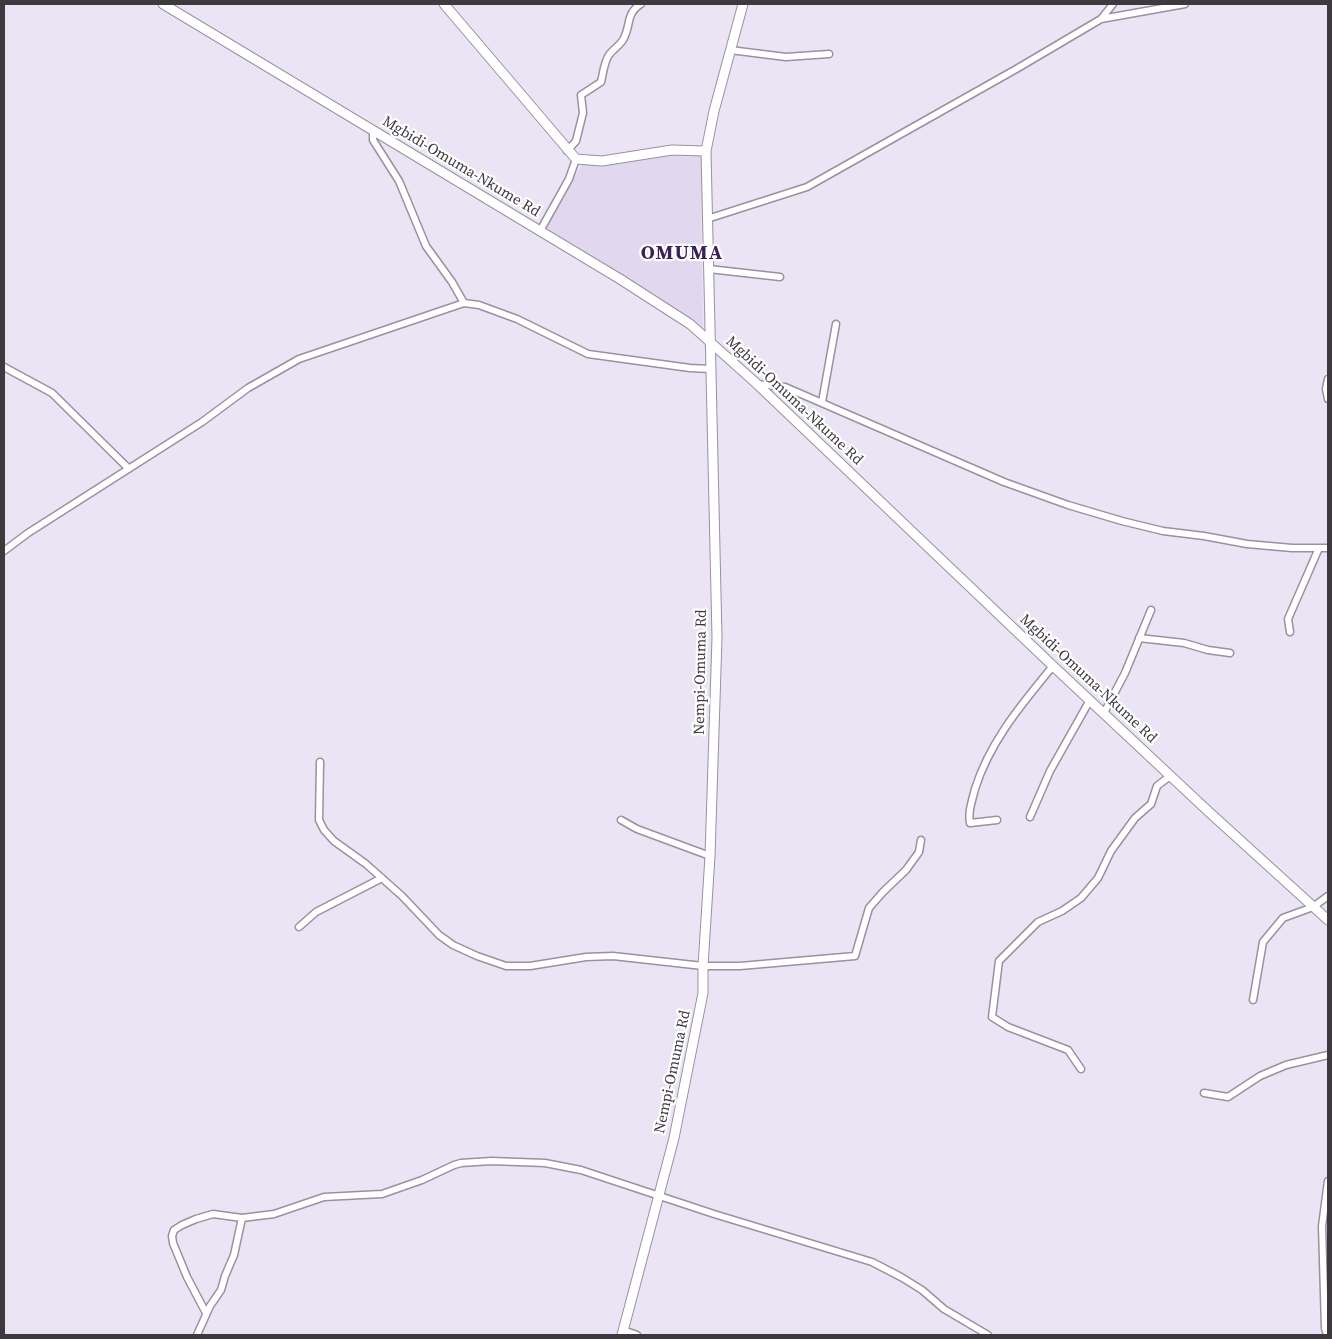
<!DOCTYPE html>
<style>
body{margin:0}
#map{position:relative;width:1332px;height:1339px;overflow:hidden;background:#ebe4f4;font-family:"Source Serif 4",serif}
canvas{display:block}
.frame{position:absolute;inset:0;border:5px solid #3c393f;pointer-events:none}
</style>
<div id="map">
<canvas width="1332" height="1339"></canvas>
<div class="frame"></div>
</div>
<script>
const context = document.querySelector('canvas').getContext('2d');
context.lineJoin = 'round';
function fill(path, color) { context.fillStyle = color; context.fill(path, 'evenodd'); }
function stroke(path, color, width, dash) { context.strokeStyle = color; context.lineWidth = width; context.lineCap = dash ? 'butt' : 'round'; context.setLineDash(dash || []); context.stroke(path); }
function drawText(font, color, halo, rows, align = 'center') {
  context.font = font + ' "Source Serif 4",serif'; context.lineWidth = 4.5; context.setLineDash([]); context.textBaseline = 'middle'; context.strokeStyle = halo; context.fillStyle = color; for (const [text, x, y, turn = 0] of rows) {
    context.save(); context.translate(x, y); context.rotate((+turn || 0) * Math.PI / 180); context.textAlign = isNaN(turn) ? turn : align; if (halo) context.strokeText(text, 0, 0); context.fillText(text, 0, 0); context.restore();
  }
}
const built = new Path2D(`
 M681,153L702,156L701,223L703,330L671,306L548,229L546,226L582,165H603Z`);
const street = new Path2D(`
 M1101,19L1185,4
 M730,50L786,57L829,54
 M373,130V140L399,181L426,246L452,282L464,303
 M567,151L576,141L583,113L581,95L601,82C603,74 604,62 609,55C613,49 621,45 624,38C631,24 626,13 641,4
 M707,219L807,187L1018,68L1101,19L1113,4
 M540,231L569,179L576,159
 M709,269L780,277
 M4,367L52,393L128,468
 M1328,379L1326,389L1328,399
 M757,384L785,387L1004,482L1068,505L1122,521L1163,531L1204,536L1247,544L1292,548H1328
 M822,402L836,324
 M4,551L28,533L202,422L248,388L299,359L464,303L479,305L517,319L588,354L690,368L711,369
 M1290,632L1288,619L1319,548
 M1139,638L1184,643L1208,650L1230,653
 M1104,713L1125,673L1151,610
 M320,762L319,820L324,830L334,841L366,864L402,896L439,935L453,945L477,956L506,966H530L586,957L613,956L703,966H740L855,956L869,908L883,892L906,870L919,852L921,840
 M1030,817L1050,771L1090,700
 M621,820L637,829L710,856
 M997,820L970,823C968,811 972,801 975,789C990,741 1022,704 1053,666
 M299,927L316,912L382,878
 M1253,1000L1263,942L1283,918L1313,907L1328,896
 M1081,1069L1068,1050L1008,1027L992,1017L999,961L1038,922L1062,911L1081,898L1098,878L1111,851L1135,818L1151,804L1157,786L1170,776
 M1204,1093L1228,1097L1260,1076L1286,1065L1328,1055
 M206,1313L187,1277L173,1243L172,1236L174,1230L182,1225L196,1219L213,1214L242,1218L274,1214L324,1197L382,1194L422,1180L454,1165L461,1163L491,1161L545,1163L581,1170L714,1214L872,1262L901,1277L922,1290L944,1309L988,1335
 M623,1330L637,1335
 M197,1335L210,1306L221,1290L225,1276L234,1255L242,1218
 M1327,1335L1325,1328L1322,1226L1328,1181`);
const secondary = new Path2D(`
 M163,4L620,279L690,324L757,384L1053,666L1209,812L1328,920
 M444,4L576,159L602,161L672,150L706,151
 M622,1335L674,1138L703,993V966L710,856L717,638L706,151L714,111L743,4`);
const streetNames = [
 ["Mgbidi-Omuma-Nkume Rd",461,167,31],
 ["Mgbidi-Omuma-Nkume Rd",794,401,43],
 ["Nempi-Omuma Rd",701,672,-89],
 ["Mgbidi-Omuma-Nkume Rd",1088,679,43],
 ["Nempi-Omuma Rd",673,1072,-78]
];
const districtNames = [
 ["OMUMA",682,254]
];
fill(built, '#e1d7ee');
stroke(street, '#9791a0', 9);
stroke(secondary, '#9791a0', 11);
stroke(street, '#fff', 6);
stroke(secondary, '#fff', 9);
drawText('15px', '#3c393f', '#fff', streetNames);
context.letterSpacing = '1px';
drawText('bold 20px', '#3e2059', '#fff', districtNames);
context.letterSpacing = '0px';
</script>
